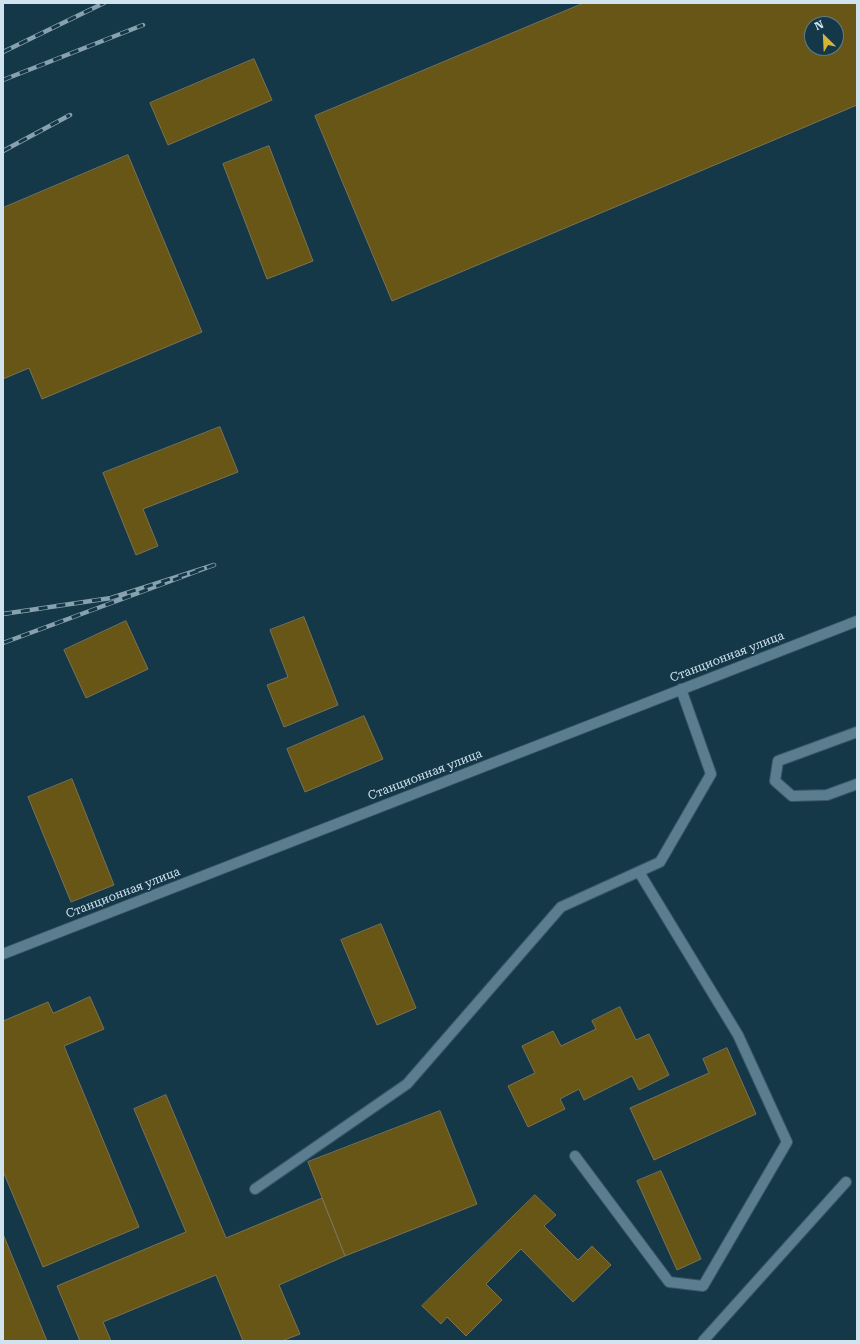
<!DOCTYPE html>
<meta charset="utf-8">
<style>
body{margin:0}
#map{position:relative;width:860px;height:1344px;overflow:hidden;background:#153849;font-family:"Roboto Serif",serif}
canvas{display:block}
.frame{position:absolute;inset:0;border:4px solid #d0e3ee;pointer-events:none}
.north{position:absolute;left:804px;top:16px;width:40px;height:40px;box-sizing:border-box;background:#153849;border:1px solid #607c8b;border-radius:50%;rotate:336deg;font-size:11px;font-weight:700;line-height:16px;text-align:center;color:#d0e3ee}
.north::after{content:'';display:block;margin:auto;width:14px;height:18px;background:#d7b434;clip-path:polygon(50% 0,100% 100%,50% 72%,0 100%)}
</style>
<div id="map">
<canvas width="860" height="1344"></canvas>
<div class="frame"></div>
<div class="north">N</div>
</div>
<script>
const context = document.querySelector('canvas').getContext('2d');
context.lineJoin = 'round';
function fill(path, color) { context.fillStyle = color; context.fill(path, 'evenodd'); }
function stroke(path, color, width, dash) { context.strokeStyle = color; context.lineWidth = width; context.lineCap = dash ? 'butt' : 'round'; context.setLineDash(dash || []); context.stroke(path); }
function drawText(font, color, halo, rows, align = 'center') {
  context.font = font + ' "Roboto Serif",serif'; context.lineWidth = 3.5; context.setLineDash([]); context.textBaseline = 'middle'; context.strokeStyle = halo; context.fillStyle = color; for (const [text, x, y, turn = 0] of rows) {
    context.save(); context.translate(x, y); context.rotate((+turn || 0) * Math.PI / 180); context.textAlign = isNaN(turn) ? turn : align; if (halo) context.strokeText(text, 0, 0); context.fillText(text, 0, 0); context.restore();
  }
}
const building = new Path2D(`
 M584,3H857V105L392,301L315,116ZM812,24H836V48H812Z
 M254,59L272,100L168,145L150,103Z
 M269,146L313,261L267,279L223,164Z
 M128,155L202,332L42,399L29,368L3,379V208Z
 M220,427L238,472L143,509L158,546L136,555L103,473Z
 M304,617L338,705L284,727L267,685L288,677L270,630Z
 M126,621L148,669L86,698L64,650Z
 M364,716L383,759L305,792L287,749Z
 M72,779L114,885L71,902L28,797Z
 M381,924L416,1008L377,1025L341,940Z
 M90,997L104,1029L64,1046L139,1227L43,1267L3,1171V1021L48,1002L53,1013Z
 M620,1007L636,1040L649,1034L669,1075L639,1090L632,1076L584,1100L579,1089L560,1099L565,1109L528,1127L508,1086L535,1073L522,1046L553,1031L561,1046L596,1029L592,1021Z
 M727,1048L756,1114L654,1160L630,1108L709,1073L703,1059Z
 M166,1095L226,1238L322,1198L345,1256L279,1285L300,1334L282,1341H243L216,1275L103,1322L111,1341H80L57,1286L186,1232L134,1109Z
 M440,1111L477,1204L345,1256L308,1162Z
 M661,1171L701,1259L677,1270L637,1181Z
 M535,1195L556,1215L544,1226L578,1260L592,1246L611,1265L573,1302L521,1249L486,1284L502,1300L466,1336L447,1317L441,1324L422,1306Z
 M3,1234L47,1341H3Z`);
const minor = new Path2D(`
 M857,732L778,761L775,781L792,796L827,795L857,784
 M3,954L857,621
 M575,1156L669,1282L703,1286L787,1142L738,1035L639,872
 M255,1189L407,1084L561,907L660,862L711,774L681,689
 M703,1341L846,1182`);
const rail = new Path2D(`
 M3,52L104,3
 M3,80L143,25
 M3,151L70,115
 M3,614L111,598L214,565L3,643`);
const streetNames = [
 ["Станционная улица",727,657,-21],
 ["Станционная улица",425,775,-21],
 ["Станционная улица",123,893,-21]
];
fill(building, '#675616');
stroke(building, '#7c7251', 1);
stroke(minor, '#3a5664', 12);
stroke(minor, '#5a7d90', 10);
stroke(rail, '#88a1ae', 4.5);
stroke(rail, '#153849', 3, [9]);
drawText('12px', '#d0e3ee', '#153849', streetNames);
</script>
